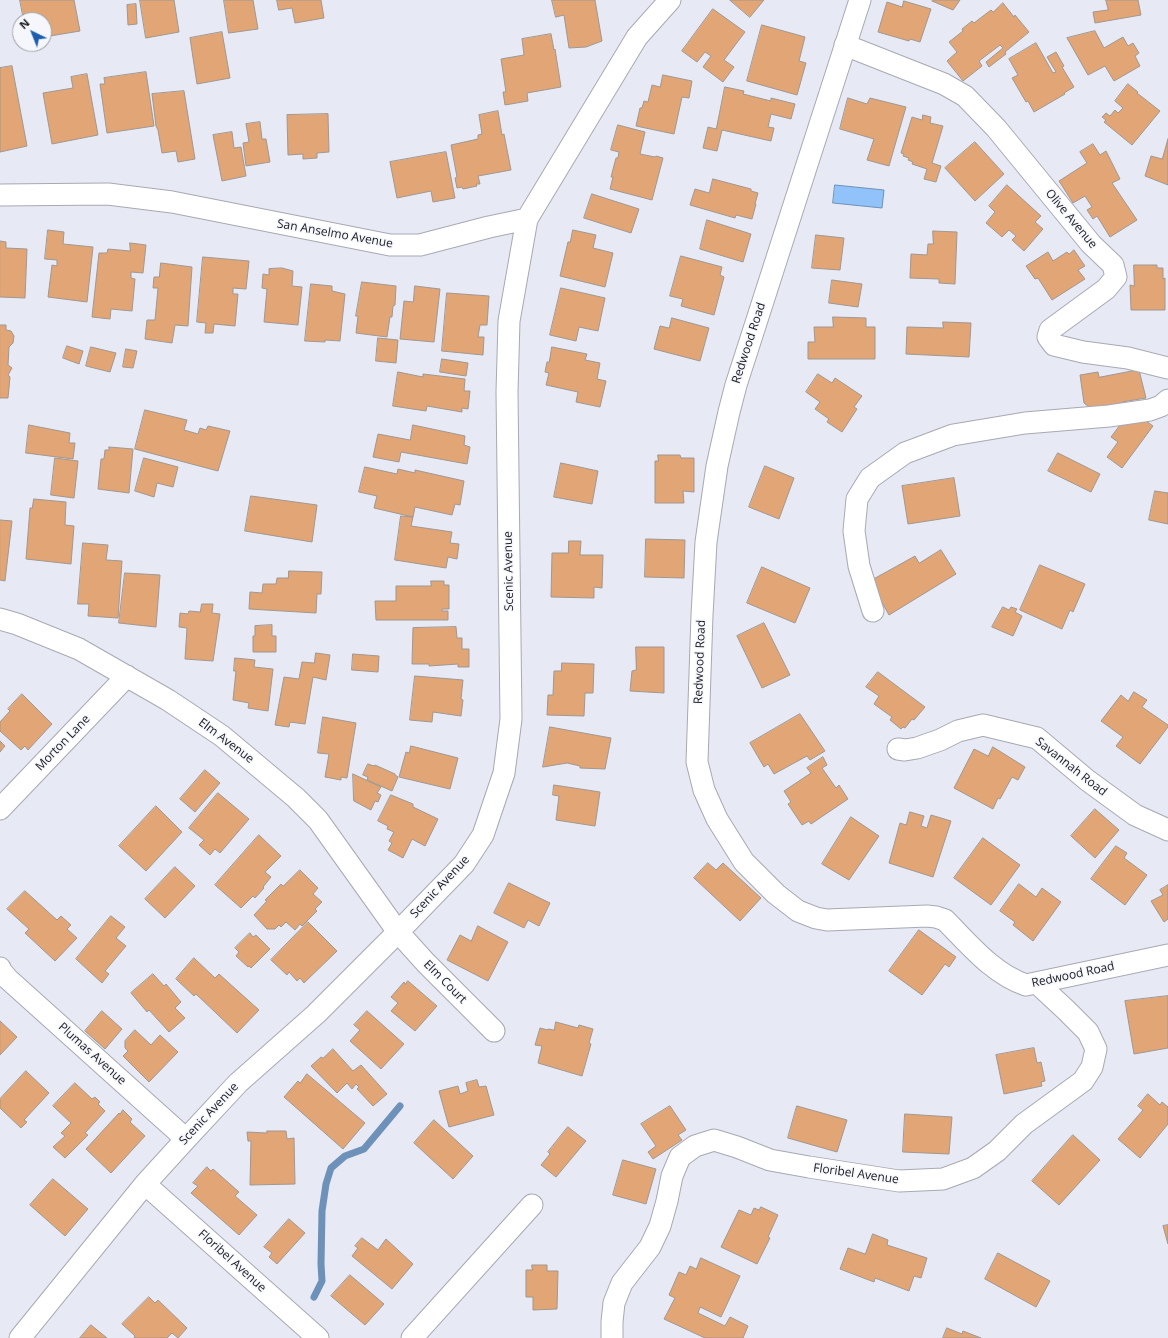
<!DOCTYPE html>
<style>
body{margin:0}
#map{position:relative;width:1168px;height:1338px;overflow:hidden;background:#e7e9f4;font-family:"Open Sans",sans-serif}
canvas{display:block}
.north{position:absolute;left:12px;top:12px;width:40px;height:40px;box-sizing:border-box;background:#f5f7fd;border:1px solid #9d9fa4;border-radius:50%;rotate:317deg;font-size:11px;font-weight:700;line-height:16px;text-align:center;color:#1a1b1e}
.north::after{content:'';display:block;margin:auto;width:14px;height:18px;background:#1e5dae;clip-path:polygon(50% 0,100% 100%,50% 72%,0 100%)}
</style>
<div id="map">
<canvas width="1168" height="1338"></canvas>
<div class="north">N</div>
</div>
<script>
const context = document.querySelector('canvas').getContext('2d');
context.lineJoin = 'round';
function fill(path, color) { context.fillStyle = color; context.fill(path, 'evenodd'); }
function stroke(path, color, width, dash) { context.strokeStyle = color; context.lineWidth = width; context.lineCap = dash ? 'butt' : 'round'; context.setLineDash(dash || []); context.stroke(path); }
function drawText(font, color, halo, rows, align = 'center') {
  context.font = font + ' "Open Sans",sans-serif'; context.lineWidth = 3; context.setLineDash([]); context.textBaseline = 'middle'; context.strokeStyle = halo; context.fillStyle = color; for (const [text, x, y, turn = 0] of rows) {
    context.save(); context.translate(x, y); context.rotate((+turn || 0) * Math.PI / 180); context.textAlign = isNaN(turn) ? turn : align; if (halo) context.strokeText(text, 0, 0); context.fillText(text, 0, 0); context.restore();
  }
}
const water = new Path2D(`
 M835,185L884,190L882,208L833,203Z`);
const stream = new Path2D(`
 M314,1297L322,1281L321,1264L322,1211L326,1184L331,1168L345,1156L364,1149L400,1106`);
const building = new Path2D(`
 M20,0H74L80,31L44,37V20H24Z
 M140,0H174L179,32L146,38Z
 M224,0H253L258,29L229,33Z
 M277,0H321L324,18L295,23L292,8L279,10Z
 M552,0H595L602,41L586,47L569,48L564,15L556,17Z
 M730,0H764L750,17Z
 M933,0H960L953,10L932,1Z
 M1106,0H1138L1141,15L1095,23L1093,12L1108,10Z
 M904,1L931,9L920,42L910,39L909,41L878,32L887,2L902,7Z
 M1003,3L1014,17L1015,15L1029,32L1005,52L1006,54L989,67L986,62L1003,48L1000,45L979,61L982,66L963,81L947,61L957,52L949,42L963,31L962,29L972,21L974,23L991,10L993,12Z
 M136,4L137,24L128,25L127,5Z
 M713,9L745,32L724,60L734,67L723,82L703,67L711,56L705,52L697,62L682,51Z
 M762,25L805,37L799,61L806,63L797,95L747,81Z
 M1095,31L1104,48L1123,37L1128,46L1133,43L1139,53L1135,56L1140,66L1114,81L1105,66L1088,75L1067,38Z
 M222,32L230,78L197,84L190,38Z
 M551,34L554,50L555,49L561,87L527,93L528,101L505,105L503,92H506L501,59L524,55L522,39Z
 M1036,43L1053,73L1056,72L1047,57L1056,52L1064,66L1062,67L1074,87L1064,93L1065,94L1034,112L1028,101L1026,102L1012,78L1018,75L1009,59Z
 M12,66L27,146L0,152V68Z
 M146,72L154,126L107,133L100,84H105L104,78Z
 M87,74L98,135L52,144L43,93L73,88L71,77Z
 M663,75L692,81L689,98L682,97L674,134L636,126L640,108H642L644,101L648,102L652,85L660,87Z
 M1128,84L1138,92L1137,93L1160,111L1132,145L1104,122L1106,120L1102,117L1106,113L1110,116L1115,110L1118,113L1123,108L1115,101Z
 M725,87L744,91L743,94L771,101V98L795,104L791,119L771,114L768,127L774,128L771,141L722,130L717,151L703,148L708,127L716,129Z
 M184,91L195,159L178,162L176,151L162,153L158,130L156,126L152,94Z
 M848,98L867,104L870,98L906,107L889,166L867,160L874,139L840,129Z
 M498,111L502,135L504,134L511,170L478,176L480,184H476L477,186L463,189L462,187L457,188L455,178L457,177L451,145L478,139V135L482,134L479,115Z
 M328,114L329,152L317,153V158L303,159V154L288,155L287,115Z
 M923,115L931,117L930,123L943,126L932,163L941,166L936,182L924,179L927,169L912,164L913,162L908,160L909,158L903,156L904,154L901,153L912,117L922,120Z
 M260,122L262,139H266L270,162L246,166L243,143L249,142L246,124Z
 M618,125L645,132L640,154L655,157L656,156L663,158L652,200L610,189L613,177H611L616,158H618L619,152L611,150Z
 M232,132L234,148L241,147L246,176L222,181L213,135Z
 M1168,139V185L1145,176L1151,156L1162,159Z
 M975,142L1004,174L975,201L945,168Z
 M1093,144L1100,155L1106,151L1120,179L1112,183L1137,220L1110,237L1097,216L1093,219L1087,210L1092,207L1085,196L1073,203L1059,181L1087,163L1080,152Z
 M446,152L455,198L433,202L431,191L397,198L390,162Z
 M713,179L751,189V191L758,193L755,204H756L752,219L736,215L735,218L690,205L695,189L709,193Z
 M1007,185L1041,216L1035,222L1043,229L1024,251L1012,240L1016,236L1009,230L1002,237L986,223L995,212L989,206Z
 M592,194L639,209L631,233L584,218Z
 M707,220L751,234L743,262L700,249Z
 M48,230L64,232L63,244L93,247L87,302L48,297L52,265L57,266V260L45,259Z
 M573,230L596,235L593,248L613,253L605,287L560,276L568,242H570Z
 M933,231L957,232L955,284L939,283V279L910,278L911,254L927,255L928,244H933Z
 M816,235L844,238L840,270L812,268Z
 M0,241L6,242V248L27,249L25,298L0,297Z
 M130,243L146,245L143,273L131,272V278L135,279L132,311L111,309L110,319L92,317L99,253H107L108,249L130,251Z
 M1074,250L1085,266L1078,270L1085,279L1052,300L1038,278L1035,279L1026,266L1048,252L1053,261L1067,252L1069,254Z
 M681,256L722,267L720,275L724,277L714,315L681,306L683,299L670,296Z
 M203,257L249,261L246,289L233,288V294H238L235,326L214,324L213,333H205L206,323L197,322Z
 M161,263L192,267L188,326L175,325L172,343L145,339L147,320H155L158,288H153L154,277H159Z
 M1134,265H1157V268H1163V279L1165,278V310H1131L1130,285L1134,286Z
 M282,268L293,271L292,286L302,287L298,325L264,322L267,289L262,288L263,274L269,275V269Z
 M832,280L862,284L858,307L829,303Z
 M362,282L396,286L395,305L393,306L392,317H390L387,337L356,333L358,316H356Z
 M311,284L332,286V291L345,294L340,341L325,340V342L305,341Z
 M415,286L440,289L434,342L400,339L404,301L413,302Z
 M561,288L605,298L598,331L579,327L576,341L550,335Z
 M447,293L489,296L487,325H480L478,337H484L483,355L442,351Z
 M833,317L866,318V327H875V359H808V342H815L814,327H833Z
 M672,318L709,328L700,361L654,349L660,326L669,328Z
 M943,322L971,323L969,357L906,354L907,327L943,328Z
 M0,325H6V330L11,331L14,336L13,343L9,347L8,365L12,368L8,375L10,377L8,398H0Z
 M378,338L398,340L396,363L376,361Z
 M67,346L83,351L79,364L63,358Z
 M91,347L116,353L110,372L86,366Z
 M552,347L587,354L585,360L600,363L597,379L606,381L600,407L576,402L578,392L546,385L549,373L545,372L547,362H549Z
 M126,349L137,351L133,368L123,367Z
 M442,359L468,363L466,376L440,372Z
 M1139,370L1146,398L1122,402L1123,405L1093,410L1084,403L1080,375L1098,372L1099,377Z
 M398,372L423,377V374L465,379L464,391H470L468,409L462,408V412L427,406L426,411L393,406Z
 M818,374L832,383L835,378L862,396L854,407L857,409L842,432L827,422L829,419L815,409L820,402L806,392Z
 M145,410L187,420L184,430L198,434L200,428L206,430L208,426L230,431L218,471L135,449Z
 M1139,416L1153,426L1122,468L1107,457L1118,442L1111,437L1126,417L1134,423Z
 M29,425L70,433L69,443H75L73,459L26,453Z
 M413,425L465,436L464,445L470,447L467,464L401,452L399,462L373,457L378,434L410,440Z
 M109,447L133,449L129,493L98,489L101,459H104L105,450H109Z
 M1058,453L1100,474L1091,492L1048,471Z
 M658,455H680L681,458H694V492L683,491L684,503H655V461H658Z
 M55,458L78,461L74,498L51,495Z
 M144,458L178,467L173,487L157,483L154,497L135,491Z
 M561,463L598,471L592,504L554,497Z
 M765,466L794,478L779,519L749,507Z
 M365,467L397,474L398,469L415,473V470L464,481L460,505L455,504L452,515L415,507L413,517L374,508L377,496L359,492Z
 M954,478L960,516L908,524L902,486Z
 M1155,491L1168,493V524L1149,520Z
 M251,496L317,505L312,542L245,531Z
 M34,499L66,502L65,525L74,526L71,564L26,559L30,508H32Z
 M401,516L413,517L411,526L452,532L450,543L459,544L457,559L448,557L446,568L395,560Z
 M0,520L12,521L5,581L0,580Z
 M646,539L685,540L684,578L645,577Z
 M569,541H581L580,555H603L602,588L594,587V598L551,597L552,553H568Z
 M83,543L108,545L106,560L122,561L118,618L88,616L89,604H78Z
 M941,550L956,574L889,615L870,581L915,556L919,563Z
 M1040,565L1085,584L1073,612L1070,610L1062,629L1020,610Z
 M762,567L810,588L795,623L747,603Z
 M289,571L322,572L321,594H317L316,613L249,609L250,592L262,593L263,584H276L277,578H288Z
 M125,573L160,575L156,627L119,623Z
 M431,581H444V585H449V609H442V611H448V620H376L375,601H396V586H431Z
 M202,604H213L212,613L220,614L213,661L185,659L187,628L179,627L180,613L188,614L189,611L200,612Z
 M1003,607L1009,610L1011,607L1017,609L1015,612L1022,616L1013,636L992,627Z
 M764,623L790,675L762,688L737,636Z
 M272,625V636H276V652H253V636H255V626Z
 M456,627L457,638H462V649H469V667H458V664L429,666V664H412L413,628Z
 M636,647H664V693L630,691L632,671L636,670Z
 M316,653L330,655L326,680L313,677L305,724L290,722L289,727L275,725L284,677L299,679L302,662L314,663Z
 M353,654L379,656L378,672L352,670Z
 M235,658L255,660L254,667L273,669L268,711L248,708L249,703L233,700L236,671H234Z
 M562,663L594,664L593,693H585L584,716L547,715L548,695H553L554,671H561Z
 M878,672L925,707L914,720L912,719L905,728L903,727L901,729L890,720L892,717L874,704L879,696L866,687Z
 M415,676L463,680L461,699L463,700L461,716L433,712L432,722L410,720Z
 M1134,692L1147,700L1142,707L1168,725V727L1140,764L1116,746L1123,737L1101,721L1121,695L1128,701Z
 M22,694L52,724L28,750L25,746L21,750L0,731V722L10,711L8,709Z
 M800,714L825,751L810,760L807,756L774,774L768,764L764,767L750,743Z
 M323,717L356,723L347,778L341,777V780L325,777L329,754L318,753Z
 M550,727L611,738L605,769L580,768V766L567,763L543,767Z
 M0,741L5,746L0,752Z
 M411,746L458,758L450,789L399,777L406,752L409,753Z
 M993,747L1025,767L1018,780L1012,777L1000,799L998,798L993,809L954,788L974,749L988,756Z
 M823,757L827,765L822,768L836,788L839,785L848,799L811,824L809,821L802,825L788,804L791,802L784,791L811,773L807,768Z
 M368,764L374,766L375,765L395,774V775L398,777L392,791L367,780L368,777L363,775Z
 M205,770L220,783L195,812L180,799Z
 M353,774L381,787L377,793L381,795L378,802L375,801L371,810L354,801Z
 M554,785L600,792L595,826L556,820L559,796L553,795Z
 M218,793L249,819L220,853L215,849L210,855L199,845L204,840L189,828Z
 M391,795L413,804V807L438,819L425,846L412,839L403,858L388,850L392,843L389,841L394,832L387,829L388,826L378,821Z
 M156,806L182,832L146,871L119,846Z
 M1095,809L1119,830L1095,858L1071,836Z
 M910,812L924,816L921,826L927,828L931,815L951,821L933,877L889,863L900,823L906,825Z
 M851,817L879,836L849,880L822,864Z
 M259,835L281,856L265,872L271,877L263,887L264,888L255,898L253,896L241,908L215,885Z
 M983,838L1020,865L991,905L954,878Z
 M1116,846L1127,853L1124,858L1147,875L1125,905L1091,879Z
 M708,863L716,870L723,863L761,898L740,921L694,878Z
 M175,867L195,886L165,918L145,899Z
 M300,870L318,888L313,894L322,902L315,909L317,911L302,926L300,924L295,930L286,922L281,927L279,925L275,929H267L254,915L267,901L265,900L281,884L283,886Z
 M509,883L550,903L539,926L528,920L524,928L494,913Z
 M1019,884L1036,897L1042,888L1061,902L1033,941L1013,925L1015,922L1000,911Z
 M1168,885V919L1164,922L1151,901L1163,895L1160,890Z
 M25,891L57,920L61,916L71,925L67,929L77,938L55,961L25,933L29,929L7,909Z
 M111,916L125,927L116,938L126,946L105,971L109,974L102,983L76,959Z
 M308,922L337,951L304,983L300,978L297,981L289,972L287,975L271,960Z
 M478,926L508,942L488,981L447,960L460,935L471,941Z
 M919,930L956,957L949,967L945,964L922,995L889,971Z
 M250,933L253,937L256,935L270,949L251,968L249,966L248,967L236,956L239,952L235,948Z
 M194,958L215,978L219,974L259,1010L237,1033L196,994L194,996L176,979Z
 M153,974L164,986L166,984L181,1002L175,1008L185,1018L169,1032L149,1010L147,1012L131,993Z
 M408,981L437,1006L415,1031L391,1011L398,1003L391,997L404,982L405,984Z
 M1168,996V1048L1134,1054L1125,1001Z
 M102,1011L122,1029L105,1049L85,1031Z
 M367,1011L404,1044L381,1069L350,1041L360,1030L354,1025Z
 M0,1021L17,1037L0,1055Z
 M556,1022L578,1028L579,1025L593,1029L589,1043L591,1044L582,1076L538,1063L542,1046L535,1045L540,1028L548,1030V1029L554,1030Z
 M135,1030L151,1045L160,1035L178,1052L149,1082L123,1056L128,1051L125,1048V1041Z
 M1034,1048L1037,1063L1041,1062L1045,1081L1041,1082L1042,1086L1004,1094L996,1055Z
 M333,1049L353,1071L361,1065L387,1094L373,1106L357,1089L359,1087L356,1084L352,1089L347,1083L337,1093L311,1066L321,1057L323,1058Z
 M26,1071L49,1093L24,1120L27,1122L21,1128L0,1108V1099Z
 M307,1074L365,1123L343,1149L284,1097L298,1081L300,1083Z
 M477,1080L479,1087L486,1086L494,1115L449,1127L439,1091L458,1086L460,1094L468,1091L466,1083Z
 M75,1083L92,1099L95,1097L100,1102L98,1104L105,1111L85,1133L88,1135L65,1158L53,1147L65,1136L61,1133L71,1123L53,1106Z
 M1148,1094L1160,1105L1162,1102L1168,1107V1124L1140,1158L1118,1139L1143,1110L1138,1106Z
 M670,1106L686,1130L678,1135L682,1140L653,1159L648,1152L656,1146L641,1124Z
 M797,1106L847,1120L837,1152L788,1138Z
 M123,1110L132,1119L130,1122L145,1136L111,1173L86,1149L119,1113L120,1114Z
 M905,1114L952,1117L949,1154L903,1152Z
 M434,1120L473,1156L453,1179L414,1143Z
 M568,1127L586,1141L556,1177L541,1165L550,1154L548,1152Z
 M267,1131H286L287,1139L294,1138L295,1184L250,1185L251,1141H248L247,1132L267,1133Z
 M1073,1135L1100,1160L1059,1205L1032,1181Z
 M623,1160L656,1169L646,1204L613,1195Z
 M207,1167L211,1171L213,1169L239,1192L235,1196L257,1215L239,1235L191,1193L198,1186L193,1183Z
 M53,1179L88,1209L65,1236L30,1205Z
 M761,1207L778,1215L768,1237L770,1238L757,1264L721,1247L739,1210L751,1215L754,1208L759,1210Z
 M289,1219L305,1233L277,1264L269,1257L272,1253L264,1247Z
 M1168,1225V1244L1163,1226Z
 M873,1234L888,1240L887,1245L927,1258L921,1278L914,1276L909,1291L875,1278L874,1282L840,1269L848,1248L865,1254Z
 M362,1238L378,1250L386,1239L413,1264L392,1289L352,1256L358,1248L355,1246Z
 M998,1253L1050,1281L1036,1307L985,1279Z
 M701,1258L740,1276L721,1317L700,1307L698,1313L725,1326L730,1317L748,1326L743,1338H705L664,1319L675,1298L669,1295L679,1272L686,1275L690,1266L696,1269Z
 M532,1265H547V1271H558L557,1309L533,1310V1297H526V1270H532Z
 M350,1275L384,1304L365,1325L331,1296Z
 M149,1297L155,1303L158,1300L187,1328L178,1338L172,1333L167,1338H134L135,1336L122,1324Z
 M91,1325L107,1338H80Z
 M947,1328L962,1334L963,1331L981,1338H943Z`);
const minor = new Path2D(`
 M860,0L736,385L729,412L717,466L706,542L702,615L697,762L704,790L717,819L744,862L776,894L798,911L816,918L827,920L927,916L936,917L945,920C969,944 993,974 1026,985L1168,955
 M845,45L944,84L965,96L996,128L1091,244L1113,265L1116,277L1106,289L1050,330L1048,337L1054,345L1083,352L1128,358L1168,368
 M0,195L108,194L172,202L390,245H420L489,227L527,219L637,37L670,0
 M873,611L859,566L854,531L857,499L870,478L905,453L953,435L1025,423L1109,416L1150,410L1161,406L1168,400
 M0,619L17,624L79,649L168,700L222,736L296,798L318,820L398,932L426,963L494,1031
 M898,749L905,750L917,748L940,740L958,731L983,725L1037,738L1087,780L1135,815L1168,830
 M0,809L127,676
 M0,968L1,971L8,979L186,1139
 M145,1184L318,1338
 M20,1338L145,1184L186,1139L238,1083L316,1014L398,932L464,864L483,835L504,773L511,719L507,392L509,321L527,219
 M412,1338L532,1205
 M612,1338V1322L614,1303L622,1283L650,1247L660,1226L667,1201L672,1176L680,1157L695,1146L714,1140L737,1147L770,1160L809,1167L899,1181L943,1179L973,1168L997,1151L1024,1124L1083,1081L1092,1067L1096,1049L1088,1032L1066,1010L1038,984`);
const streetNames = [
 ["Olive Avenue",1071,219,50],
 ["San Anselmo Avenue",335,234,10],
 ["Redwood Road",749,343,-72],
 ["Scenic Avenue",509,571,-91],
 ["Redwood Road",700,662,-88],
 ["Elm Avenue",226,741,37],
 ["Morton Lane",63,743,-46],
 ["Savannah Road",1071,767,38],
 ["Scenic Avenue",440,887,-47],
 ["Redwood Road",1073,975,-12],
 ["Elm Court",445,982,45],
 ["Plumas Avenue",92,1054,42],
 ["Scenic Avenue",209,1114,-47],
 ["Floribel Avenue",856,1174,8],
 ["Floribel Avenue",232,1261,42]
];
fill(water, '#91c3fa');
stroke(water, '#6d91b8', 1);
stroke(stream, '#6d91b8', 7);
fill(building, '#e1a576');
stroke(building, '#a09790', 1);
stroke(minor, '#a7a9b3', 23);
stroke(minor, '#fff', 21);
drawText('12px', '#1a1b1e', '#f5f7fd', streetNames);
</script>
